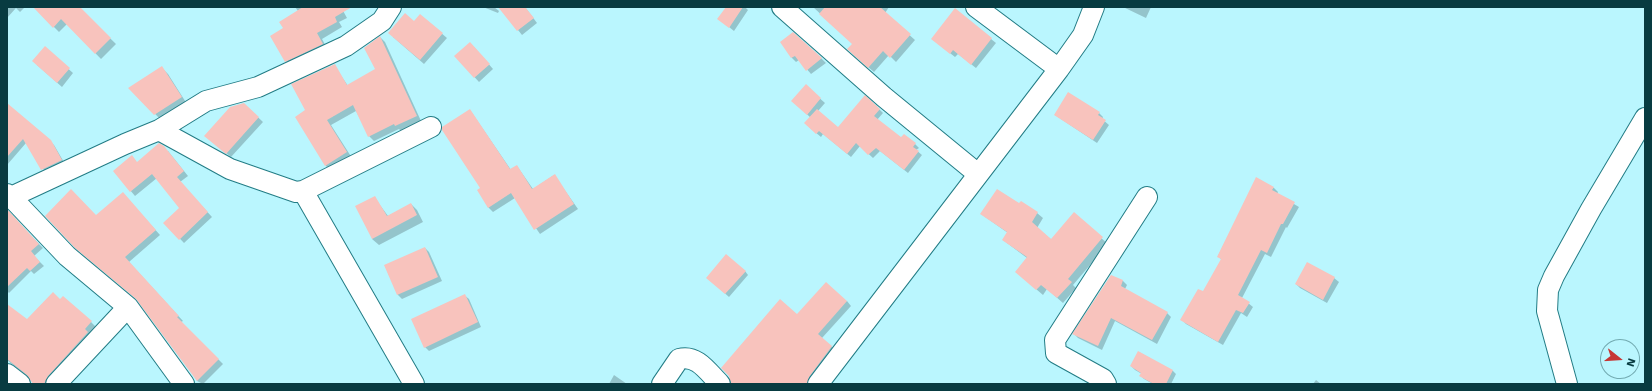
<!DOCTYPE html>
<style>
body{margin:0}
#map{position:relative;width:1652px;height:391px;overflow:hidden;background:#baf6fe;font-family:"Work Sans",sans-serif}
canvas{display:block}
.frame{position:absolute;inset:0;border:8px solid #083b41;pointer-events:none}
.north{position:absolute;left:1600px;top:339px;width:40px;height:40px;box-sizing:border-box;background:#baf6fe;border:1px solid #73abb2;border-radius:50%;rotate:107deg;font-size:11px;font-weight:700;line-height:16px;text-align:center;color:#083b41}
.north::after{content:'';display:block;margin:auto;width:14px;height:18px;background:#c63735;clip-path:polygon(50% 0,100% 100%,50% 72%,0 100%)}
</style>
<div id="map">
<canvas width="1652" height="391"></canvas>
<div class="frame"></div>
<div class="north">N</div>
</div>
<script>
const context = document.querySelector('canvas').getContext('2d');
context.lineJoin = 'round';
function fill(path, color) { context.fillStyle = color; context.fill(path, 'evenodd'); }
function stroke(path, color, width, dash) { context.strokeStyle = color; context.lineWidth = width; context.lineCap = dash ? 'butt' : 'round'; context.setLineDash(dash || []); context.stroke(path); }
const shadow = new Path2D(`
 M7,7H25L20,12L16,8L7,18Z
 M34,7L79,8L116,44L101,59L67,24L59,32Z
 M295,7H341L347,18L339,22L342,27L322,39L328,50L291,67L286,61L284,29L298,11Z
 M483,7H494L499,11L498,13Z
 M506,7H525L537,23L522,35L502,10Z
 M727,7H745L748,10L734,31L719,19Z
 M813,7H889L885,13L915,40L896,62L889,55L874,72L854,55L853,44Z
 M1123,7H1151L1146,18Z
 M420,15L447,38L424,64L393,37L414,22Z
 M380,37L385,42L421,121L401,131L399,129L374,141L369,136L356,111L331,125L352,158L330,171L326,166L296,117L307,111L334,65L348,86L377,70Z
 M932,39H991L996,43L976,68L958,54L955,57Z
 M781,42L821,58L826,63L811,74L799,60L796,62L792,58Z
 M474,47L493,69L479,82L456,57Z
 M45,48L73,73L62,87L37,65Z
 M162,68L168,74L187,104L161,120L130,88Z
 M806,86L825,103L818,111L838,128L879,109L883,113L877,120L901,139L915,144L919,148L916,150L922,155L908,173L880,151L873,158L860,146L851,157L823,134L821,137L809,127L811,118L797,105Z
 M244,104L263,122L231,157L210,140Z
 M7,105L54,145L65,164L46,173L26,143L7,165Z
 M470,110L511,170L517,166L533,189L554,175L578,209L540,234L515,198L493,212L488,207L481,188Z
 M1099,113L1103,117L1102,119L1109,125L1097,143L1055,115Z
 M168,151L188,176L180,182L212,217L184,243L165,223L181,208L157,178L135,196L114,171Z
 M1257,179L1274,188L1278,192L1277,194L1299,207L1287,228L1286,227L1271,257L1265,254L1242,298L1253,307L1247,317L1241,313L1223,345L1186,324L1182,320L1203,293L1222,260L1218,256Z
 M374,197L388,216L411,204L417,210L423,222L379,245L372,239Z
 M127,198L160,235L129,262L183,321L181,322L223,364L203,384L197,381L96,216Z
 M1019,205L1037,213L1043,218L1037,228L1052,240L1074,214L1108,244L1073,285L1076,288L1063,303L1047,289L1043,295L1022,277L1027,258L1003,240L1008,233L981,214Z
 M7,212L43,248L34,256L44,266L34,274L31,271L9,293L7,291Z
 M425,248L429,252L442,281L402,299L398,295L385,266Z
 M745,271L748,275L729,297L711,281Z
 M1111,276L1123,281L1127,285L1125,289L1167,313L1171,317L1157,344L1115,321L1102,350L1078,338L1074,334Z
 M1334,278L1339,282L1327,303L1300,288L1296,284Z
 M464,295L469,299L481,327L429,351L425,347Z
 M847,301L851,306L822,338L836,351L812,384H732L797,315Z
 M7,305L27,320L91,322L97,328L52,384H36L7,360Z
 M1139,352L1173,371L1176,374L1171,384H1153L1144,379L1141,376L1142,374L1135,370L1131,366Z
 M614,375L627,384H609Z
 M1316,380L1321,384H1313Z`);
const building = new Path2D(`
 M33,7H80L111,38L95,54L61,19L53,28Z
 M303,7H352L335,17L337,22L317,33L323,44L285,62L270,36L283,28L279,22Z
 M498,7H525L534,18L517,31Z
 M726,7H743L729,28L717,19Z
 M825,7H880L911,34L890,58L883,51L868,68L847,49L852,44L819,14Z
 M955,8L992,38L971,65L953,50L950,54L931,39Z
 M405,13L414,21L420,14L443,33L420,60L388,33Z
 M793,32L822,58L806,71L795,56L791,58L780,42Z
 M380,36L417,116L395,126L394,124L368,137L353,105L327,120L347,152L325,166L295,117L305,110L291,84L335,64L347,85L375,69L364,48Z
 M470,42L490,64L474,78L454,56Z
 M45,46L70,68L57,83L32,61Z
 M162,66L182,97L154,115L128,88Z
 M806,84L821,98L807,115L791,101Z
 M1068,92L1100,112L1098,115L1106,120L1093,140L1054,115Z
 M865,95L880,109L874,116L901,137L904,134L916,143L913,147L919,151L904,170L876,148L868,155L856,143L847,154L819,131L816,134L804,123L817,109L838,127Z
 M7,103L51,140L62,160L41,170L23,139L7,157Z
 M244,103L259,117L226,154L204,136L230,107Z
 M470,109L510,169L517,165L532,189L555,174L574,204L534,230L511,193L488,208L477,190L480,188L442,130V127Z
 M159,143L164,146L184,171L177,177L208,212L179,240L163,223L179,208L152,174L130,192L113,171L132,155L137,162Z
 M1256,177L1274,187L1272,190L1295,202L1283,224H1281L1267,253L1261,250L1238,295L1250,302L1243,313L1236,310L1218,342L1180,320L1198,289L1203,291L1221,259L1217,257Z
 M71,189L96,215L123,192L156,230L125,257L179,316L177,317L219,359L197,381L136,299L75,248L45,216Z
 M997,189L1019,203L1021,201L1038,212L1032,222L1051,239L1074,212L1103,237L1068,279L1072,282L1057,298L1041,285L1036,290L1015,272L1027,257L1002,240L1007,232L980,214Z
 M375,196L387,216L411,203L417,215L372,239L355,206Z
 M7,209L39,244L31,251L40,262L30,271L27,268L7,287Z
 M425,247L438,277L397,295L384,265Z
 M726,254L746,271L725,294L706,278Z
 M1307,262L1335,277L1323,300L1295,284Z
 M1111,275L1123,280L1121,286L1168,312L1152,340L1111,318L1098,346L1072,334Z
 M826,282L847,301L818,334L832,346L809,377L807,384H731L729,376L721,368L780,299L797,314Z
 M53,292L60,299L63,296L92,321L85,329L88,332L48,376L44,384H33L27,375L7,359V304L27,319Z
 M465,294L478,322L424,348L411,319Z
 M1138,351L1173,370L1166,384H1154L1139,376L1141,373L1130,366Z`);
const minor = new Path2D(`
 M782,7L884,97L978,174
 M976,7L1059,69
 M159,130L206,101L258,87L346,46L382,21L391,7
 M303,191L414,384
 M7,194L11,197L125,144L159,130L230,169L296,192L303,191L431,127
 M11,197L67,256L128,307L184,384
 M7,374L20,384
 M56,384L128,307
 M662,384L679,359C697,354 708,372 720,384
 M818,384L1059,69L1083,35L1094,7
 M1106,384L1103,379L1056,353L1055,340L1147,197
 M1567,384L1547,311L1548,290L1554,276L1591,209L1645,118`);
fill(shadow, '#0003');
fill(building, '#f8c3bd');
stroke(minor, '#227c85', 22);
stroke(minor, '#fff', 20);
</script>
